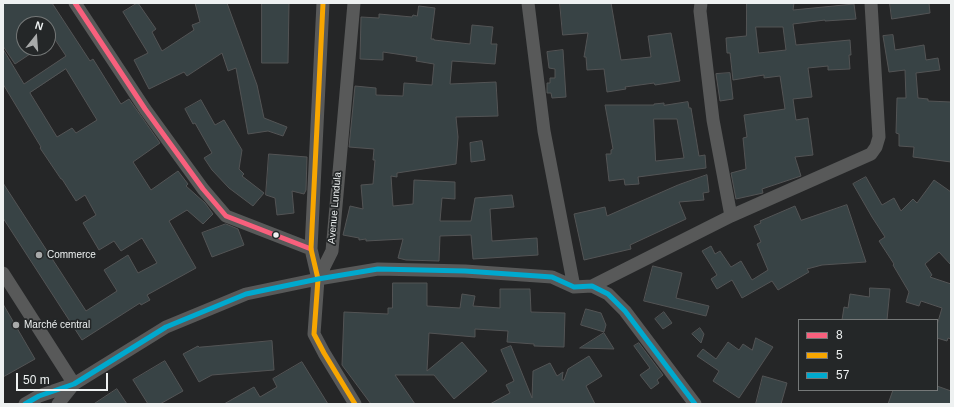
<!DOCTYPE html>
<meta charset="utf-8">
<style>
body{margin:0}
#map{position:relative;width:954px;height:407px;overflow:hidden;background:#252627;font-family:Arial,sans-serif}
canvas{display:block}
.frame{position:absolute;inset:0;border:4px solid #eef1f1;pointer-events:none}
.legend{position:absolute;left:798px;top:319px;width:140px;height:72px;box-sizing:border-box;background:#242728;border:1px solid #757878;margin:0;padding:5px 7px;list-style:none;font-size:12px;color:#eef1f1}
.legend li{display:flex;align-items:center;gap:8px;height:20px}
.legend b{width:20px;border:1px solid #757878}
.north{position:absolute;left:16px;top:16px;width:40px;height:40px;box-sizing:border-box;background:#242728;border:1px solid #757878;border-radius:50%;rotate:17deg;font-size:11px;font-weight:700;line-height:16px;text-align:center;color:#eef1f1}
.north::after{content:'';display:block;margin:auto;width:14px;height:18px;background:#a8aaaa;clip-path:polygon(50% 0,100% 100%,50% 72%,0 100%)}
.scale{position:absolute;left:16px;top:373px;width:92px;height:18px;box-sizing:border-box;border:2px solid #eef1f1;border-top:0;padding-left:5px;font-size:12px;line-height:14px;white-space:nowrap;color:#eef1f1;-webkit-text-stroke:3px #242728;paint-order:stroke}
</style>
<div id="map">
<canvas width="954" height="407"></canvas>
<div class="frame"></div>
<ul class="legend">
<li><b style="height:5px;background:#f8607d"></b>8</li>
<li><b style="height:5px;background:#f7a600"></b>5</li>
<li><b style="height:5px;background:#00a9ce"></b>57</li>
</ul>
<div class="north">N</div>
<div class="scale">50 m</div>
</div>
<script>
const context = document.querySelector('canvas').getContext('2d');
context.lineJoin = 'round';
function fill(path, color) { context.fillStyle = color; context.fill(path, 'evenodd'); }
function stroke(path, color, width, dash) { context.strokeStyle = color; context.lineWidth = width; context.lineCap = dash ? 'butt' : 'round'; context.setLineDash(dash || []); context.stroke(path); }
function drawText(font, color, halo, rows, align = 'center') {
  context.font = font + ' Arial,sans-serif'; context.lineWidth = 3.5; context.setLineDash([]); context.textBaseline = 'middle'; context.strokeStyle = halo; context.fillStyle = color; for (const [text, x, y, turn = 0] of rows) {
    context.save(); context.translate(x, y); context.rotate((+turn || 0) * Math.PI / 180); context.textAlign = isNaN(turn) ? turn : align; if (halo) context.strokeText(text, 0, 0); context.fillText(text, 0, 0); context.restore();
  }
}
const building = new Path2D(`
 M3,3H52L90,61L93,59L121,104L129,99L160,143L133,162L151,190L178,171L188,184L186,186L205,203L213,214L203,224L187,210L169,221L196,268L147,295L150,300L141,305L140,303L82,340L3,218V183L86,311L117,291L104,270L128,255L138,273L157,263L142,238L121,251L114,241L99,250L83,223L96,215L85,195L76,201L62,179H61L40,148L41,147L3,84V49L24,84L66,56L48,29V24H24V48H39L15,64L3,46ZM66,69L97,120L76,133L72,128L57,137L30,93Z
 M138,3L156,29L152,32L162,51L194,30L192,25L200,22L195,3H227L257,85L264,118L287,127L283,136L268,131L248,134L236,68L228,71L222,53L187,76L184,72L149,89L134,60L148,53L123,12Z
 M262,3H289L288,63H262Z
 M560,3H611L621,60L651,57L648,36L671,33L680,81L655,85L654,83L625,87L626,89L607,92L604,69L587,70L586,57H584L588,33L563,35Z
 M747,3H794L793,10L854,4L856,19L825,21V20L793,24L796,45L850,40L851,55H849L850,69L828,70V66L808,68L812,97L793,99L796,120L808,118L813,155L795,157L801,176L762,189L763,193L736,199L731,173L746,169L743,138L747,137L744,115L785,109L780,76L764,78V75L733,80L730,53H727L726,38L746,36ZM756,27H783L786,50L759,53Z
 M890,3H929L930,13L892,19Z
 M419,6L435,8L431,39H434V40L470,44L472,25L493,27L491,44H497L495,64L452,61L450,84L496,82L498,116L456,117L458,137L456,164L397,173V177L391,176L393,206L413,204L414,180L455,182V199L442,198L440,221H471L475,198L512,195L514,207L490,209L492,241L537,238L538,255L473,259L471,235L440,236L439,261L406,260L398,258L403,239L366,241V239L359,240V238L343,235L350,206L363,209L361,185L373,184L375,160H373L374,149L349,147L355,86L376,88V95L403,96L404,83L432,85L434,64L416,61L417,57L383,52V60L360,59L361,17L379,18V14L412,17L413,15L417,16Z
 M893,35L895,50L924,45L926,60L938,58L940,70L916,73L918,98L928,99V101L951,102V162L913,157L914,147L899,146V134L896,133L897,98H906L905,70L889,72L883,36Z
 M563,50L566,97L552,98L551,93H547V83H550V78H555V69L549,68L547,52Z
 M730,73L733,99L720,101L716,74Z
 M201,100L215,125L224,120L242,150L239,169L244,174L242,176L264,193L253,206L229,188L212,170L204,158L212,153L195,123L193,124L185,109Z
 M688,102L689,108H691L699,156L705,155L706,168L638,177L639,184L625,185L624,179L609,181L606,154H611V150L613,149L605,105H654V104L664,103V105ZM654,119H677L684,158L656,161Z
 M482,141L485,160L471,162L470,143Z
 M269,154L307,157L306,190L304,194L292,191L294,213L277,215L275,198L266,195Z
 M707,175L709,192L703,193L704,200L679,202L686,219L630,245L631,249L584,260L574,214L605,207L607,216L678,185Z
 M866,177L882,205L894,198L901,211L913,199L917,203L934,180L951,192V265L939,252L925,264L932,275L930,277L951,284V339L948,338L947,341L937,338V325L942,308L921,301L919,306L906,302L909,292L893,265L894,264L879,241L885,237L872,217L853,184Z
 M847,205L866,262L822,265L807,269L809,272L778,290L772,281L742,298L732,280L717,289L711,279L717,275L702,251L711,246L715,254L720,251L731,267L741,261L752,280L768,270L757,244L761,242L754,226L761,223L760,221L795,206L801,220Z
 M226,224L238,229L244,245L212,257L202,233Z
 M653,266L682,273L676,298L709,306L706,316L644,301Z
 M393,283H427V306L460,308L462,294L475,296L473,306L500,308V289H530L531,312L565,313L564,347L534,346V344L507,342L508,331L475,329V337L429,333L427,371L462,342L487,371L454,399L434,375H395L415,404H371L342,365L344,312L388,314V308H392Z
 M870,288L890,289L887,320H842L844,307L848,308L850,294L869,297Z
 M3,304L35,359L3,377Z
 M586,309L601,313L606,325L604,332L581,325Z
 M664,312L672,323L663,329L655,319Z
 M700,328L704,334L701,343L692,334Z
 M604,333L614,349L580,348Z
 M756,338L773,347L739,398L713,381L719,371L697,356L703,349L716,359L728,342L739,350L743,344L752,350Z
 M272,341L274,370L212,375L199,382L183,354L198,346L199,347Z
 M639,343L663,375L657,380L659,383L651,389L640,375L650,368L634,346Z
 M511,346L532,398L533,371L550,363L557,376L563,372L562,380H564L568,369L589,356L602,376L586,386L595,404H490L510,393L506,385L514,381L501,350Z
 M165,361L183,391L160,404H148L133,380Z
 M302,362L328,404H224L254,387L260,397L277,387L273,379Z
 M763,376L787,383L781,404H756Z
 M937,386L951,391V404H888L893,390H937Z
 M117,389L127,404H94Z`);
const minor = new Path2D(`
 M75,3L145,109L203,189L226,216L311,249
 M323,3L311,249L318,279L314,334L324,353L355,404
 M528,3L544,131L574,287
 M701,3L700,11L713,120L731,216
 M3,273L74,384
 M318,279L332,251L354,3
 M592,286L731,216L871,154L876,147L879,137L871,3
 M25,404L39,396L74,384L166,327L246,294L318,279L378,269L465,271L552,277L574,287L592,286L608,294L625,311L695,404
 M58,404L74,384`);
const bus1 = new Path2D(`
 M75,3L145,109L203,189L226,216L311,249`);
const bus2 = new Path2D(`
 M323,3L311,249L318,279L314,334L324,353L355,404`);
const bus3 = new Path2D(`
 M25,404L39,396L74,384L166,327L246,294L318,279L378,269L465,271L552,277L574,287L592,286L608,294L625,311L695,404`);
const markers = [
 [276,235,3.5,"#eef1f1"],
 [39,255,4,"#a8aaaa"],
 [16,325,4,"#a8aaaa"]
];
const streetNames = [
 ["Avenue Lundula",335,208,-85]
];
const poiNames = [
 ["Commerce",47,255],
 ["Marché central",24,325]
];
fill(building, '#384345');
stroke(building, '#535455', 1);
stroke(minor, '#585959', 13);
stroke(bus1, '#f8607d', 5);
stroke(bus2, '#f7a600', 5);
stroke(bus3, '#00a9ce', 5);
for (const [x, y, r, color] of markers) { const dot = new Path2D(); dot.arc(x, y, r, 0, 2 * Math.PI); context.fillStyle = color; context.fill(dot); stroke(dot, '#242728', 1.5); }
drawText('10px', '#eef1f1', '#242728', streetNames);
drawText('10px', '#eef1f1', '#242728', poiNames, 'left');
</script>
